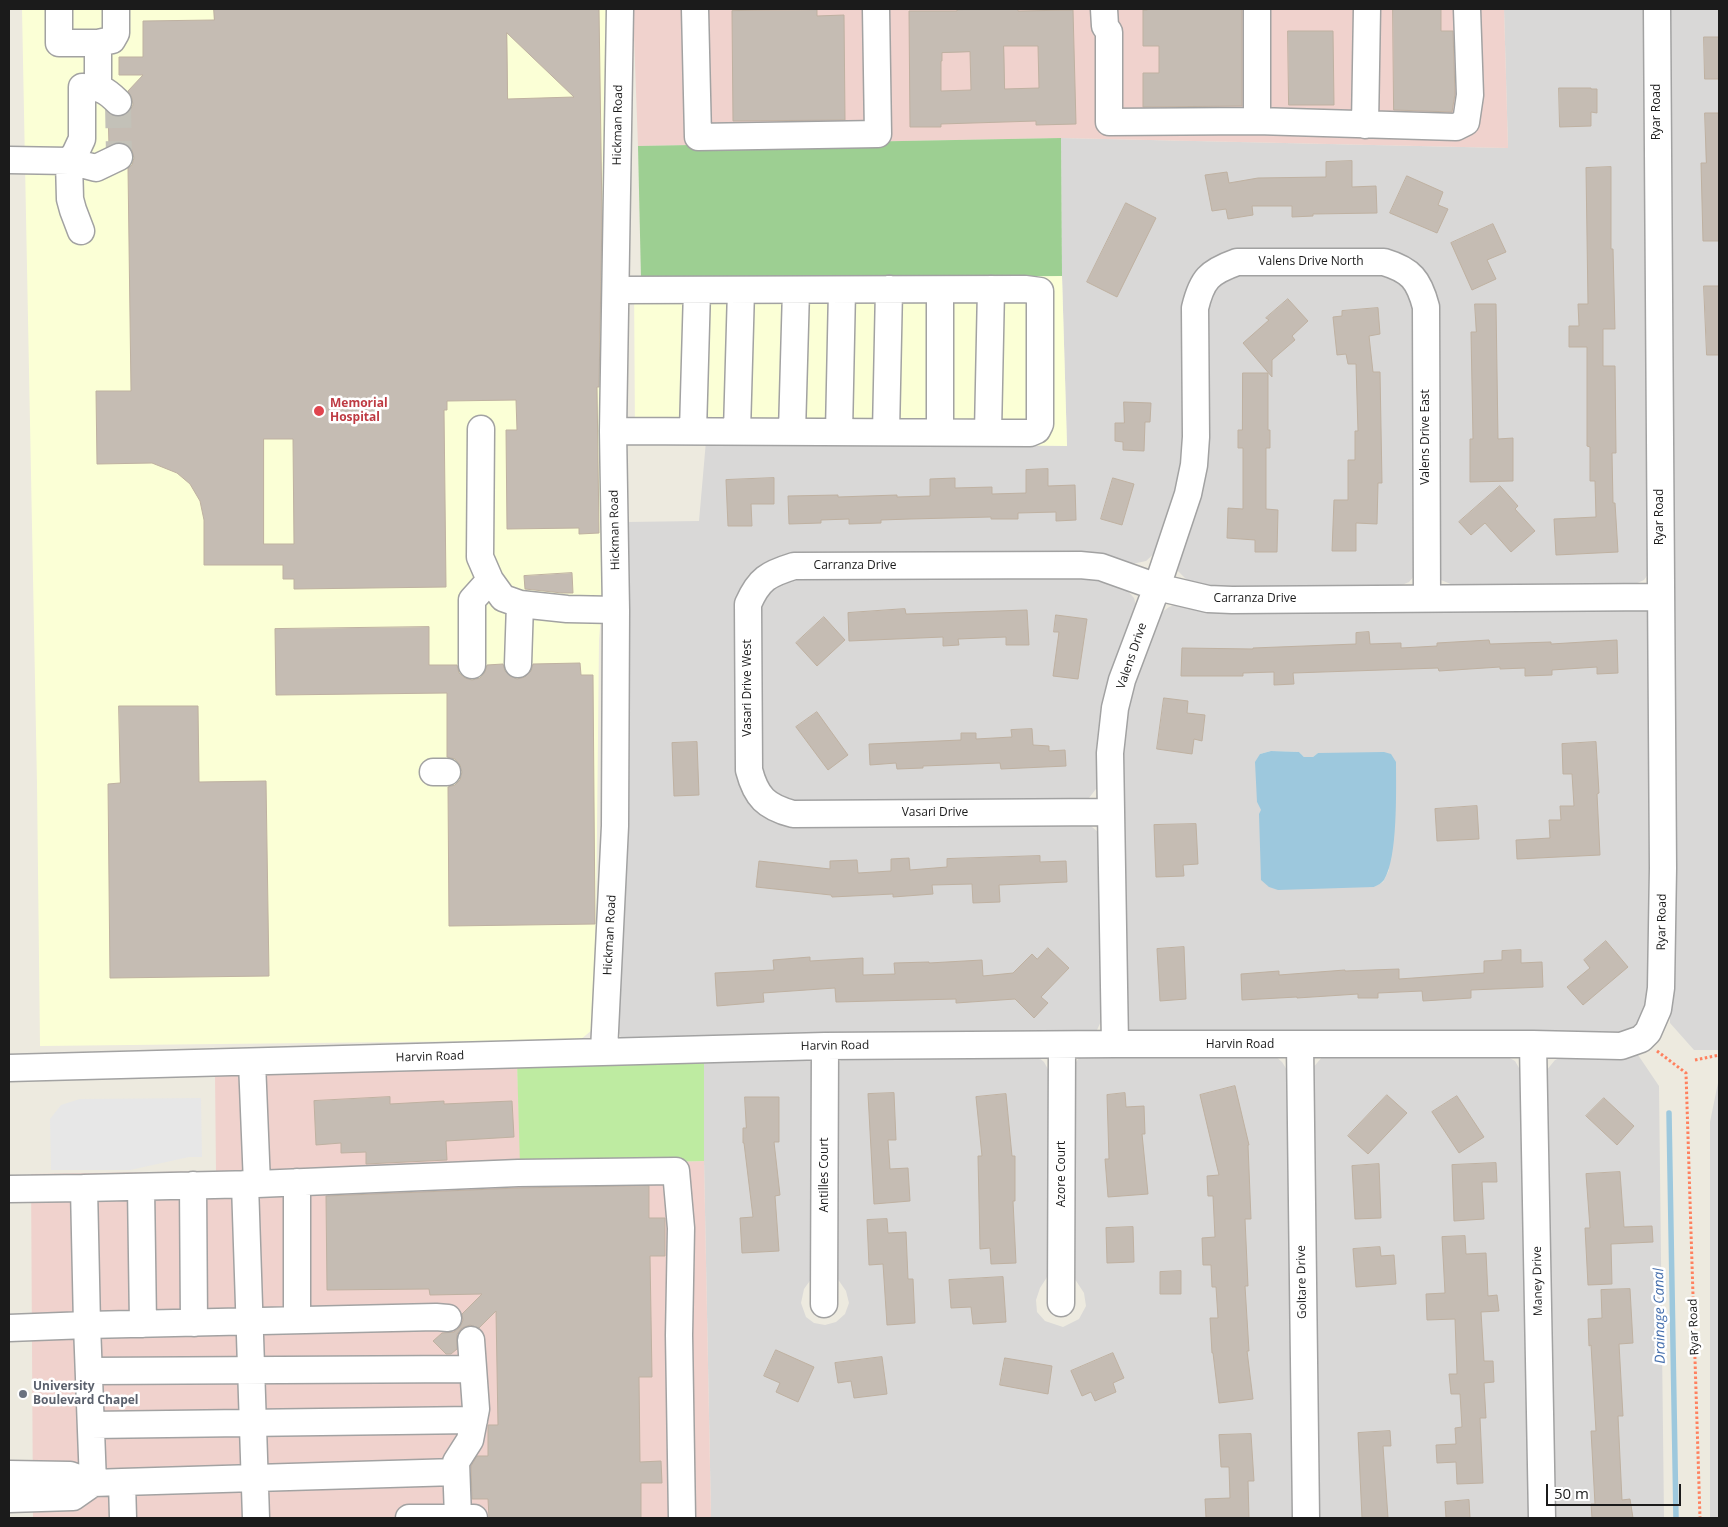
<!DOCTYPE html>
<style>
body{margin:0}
#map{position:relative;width:1728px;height:1527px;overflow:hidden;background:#edeadf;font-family:"Open Sans",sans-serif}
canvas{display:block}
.frame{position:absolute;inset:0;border:10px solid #1b1b1b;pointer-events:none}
.scale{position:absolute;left:1546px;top:1484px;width:135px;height:22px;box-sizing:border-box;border:2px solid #1b1b1b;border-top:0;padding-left:6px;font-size:15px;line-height:18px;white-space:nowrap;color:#1b1b1b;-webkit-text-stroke:4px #fff;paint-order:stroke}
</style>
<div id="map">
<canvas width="1728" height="1527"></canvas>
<div class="frame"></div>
<div class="scale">50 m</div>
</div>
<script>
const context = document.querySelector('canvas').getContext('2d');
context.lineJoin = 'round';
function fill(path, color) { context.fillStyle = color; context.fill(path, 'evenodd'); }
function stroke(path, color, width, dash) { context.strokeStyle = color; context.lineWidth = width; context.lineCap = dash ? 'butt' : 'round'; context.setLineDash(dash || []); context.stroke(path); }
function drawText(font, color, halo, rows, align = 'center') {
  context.font = font + ' "Open Sans",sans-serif'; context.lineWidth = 5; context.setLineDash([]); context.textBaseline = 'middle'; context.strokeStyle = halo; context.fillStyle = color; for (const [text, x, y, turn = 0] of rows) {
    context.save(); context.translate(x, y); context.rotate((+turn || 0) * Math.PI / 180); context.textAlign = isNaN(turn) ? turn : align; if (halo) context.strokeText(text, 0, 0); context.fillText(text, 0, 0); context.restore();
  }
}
const residential = new Path2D(`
 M1504,9H1646L1654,566L1644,580L1633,585H1453L1441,580L1438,562L1436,294L1425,272L1406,258L1206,265L1184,466L1161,547L1146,561L1132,564L1095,553H807L775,559L748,575L736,602L748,797L1086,822L1098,832L1104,845L1102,1019L1097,1030L1085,1037L629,1042L621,1038L616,1027L627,522L699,521L706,441L1067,446L1062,276L1061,138L1508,148Z
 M1666,9H1719V1050H1694L1670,1023Z
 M1245,272H1388L1402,279L1416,310L1415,575L1409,582L1395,588H1206L1190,583L1178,571L1177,558L1205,303L1223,279Z
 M1079,574L1124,587L1134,598L1138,613L1099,785L1089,798L1078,801L791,804L775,798L766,785L758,763V606L776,583L801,577Z
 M1180,603L1646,608L1653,622L1652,997L1648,1017L1633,1032L1618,1038L1141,1036L1129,1030L1124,1012L1120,746L1126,707L1157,616L1169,607ZM1271,751L1299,752L1304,757H1313L1318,753L1389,870L1383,882L1374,887L1261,810L1257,802L1260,754Z
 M1089,1052L1274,1055L1282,1062L1287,1070L1295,1518H711L704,1161V1058L803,1056L811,1062L813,1068L814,1275L804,1289L801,1303L806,1317L814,1323L825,1325L836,1322L845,1314L849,1303L846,1291L835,1275L838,1063L844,1057L1035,1054L1044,1062L1050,1073L1051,1271L1040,1288L1036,1300L1037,1312L1045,1321L1063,1327L1079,1319L1086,1306L1084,1293L1071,1273L1073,1066L1079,1058Z
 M1636,1052L1659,1086L1664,1518H1552L1546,1071L1555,1060L1569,1054Z
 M1323,1056H1506L1515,1061L1523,1075L1531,1518H1315L1311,1070Z
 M1719,1078V1518H1710V1122Z`);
const commercial = new Path2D(`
 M633,9H1504L1508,148L1061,138L638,146Z
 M517,1062L521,1166L704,1161L711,1518H33L31,1174L216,1171L215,1074Z`);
const education = new Path2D(`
 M22,9H610L605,559L599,641L596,924L592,1030L580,1040L40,1046L37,784Z
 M1062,276L1067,446L635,439L634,279Z`);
const grass = new Path2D(`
 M704,1058V1161L520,1166L517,1062Z`);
const forest = new Path2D(`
 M1061,138L1062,276L641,279L638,146Z`);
const parking = new Path2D(`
 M201,1098L202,1157H189L130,1170H51L50,1119L61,1105L80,1099Z`);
const water = new Path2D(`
 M1271,751L1299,752L1304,757H1313L1318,753L1384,752L1391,754L1396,762C1396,790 1398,858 1384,880C1382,883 1378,885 1374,887L1278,890L1269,887L1261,880L1259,814L1261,810L1257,802L1255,762L1260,754Z`);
const stream = new Path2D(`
 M1669,1113L1676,1518`);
const building = new Path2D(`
 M214,9H599L602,217L599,387H597L599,533L579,534V528L507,529L506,430H517L516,400L447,401V410H444L446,587L294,589V579H283V565H204V520L200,501L190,484L177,473L152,463L97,464L96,391H131L128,168L132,165L134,158L132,150L127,144L120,142L109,145L108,113L114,116H122L129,112L133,105L132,98L128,91L143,75H119V57H143V21L214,20ZM507,33L574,97L508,99ZM264,439H293L294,544H264Z
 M994,9H1018V11L1073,10L1076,124L1036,125V121L941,124V127H910L909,11H957V10ZM1004,46H1038L1039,88L1005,89ZM970,52L971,90L941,91V61H942V53Z
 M1147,9H1242V106L1143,107V73H1159V46H1143V10H1147Z
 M1393,9H1441V31H1453L1455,94L1452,112L1394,110Z
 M817,10V16L844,15L845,120L733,121L732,11Z
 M1288,31H1333L1334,105H1289Z
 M1704,37H1719V79H1705Z
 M1559,88H1591V89H1597V113L1591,112V126L1560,127Z
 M1705,113H1719V241H1703L1701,163H1706Z
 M1352,161V187L1376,186L1377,213L1313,214V216L1292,217V206H1252L1253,215L1228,219L1226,209L1212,211L1205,175L1227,172L1229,183L1258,178L1326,177V162Z
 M1611,167V249H1613L1615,329H1603V366H1615L1616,453H1612L1613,503H1615L1618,552L1556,555L1554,519L1596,517L1595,481H1590V447L1587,446V347H1569V326H1579L1578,304H1588L1586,168Z
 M1407,176L1443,192L1438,205L1448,209L1437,233L1390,213Z
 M1126,203L1156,218L1117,297L1087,282Z
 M1493,224L1506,252L1487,260L1496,279L1472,290L1451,243Z
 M1704,286H1719V355H1707Z
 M1288,299L1308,321L1292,336L1295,340L1272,360V377L1243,343L1269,320L1266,318Z
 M1475,304H1496L1498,439L1513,438V481L1470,482V439H1473L1471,332H1476Z
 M1378,308L1380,334L1369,336L1373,372H1380L1382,483H1378L1377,524L1356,523V551H1332L1334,500H1348V460H1355V431H1358L1356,364H1348L1346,354L1337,355L1333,317L1342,316V311Z
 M1243,373H1268V430H1270V448H1266V509L1278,510L1277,552H1255V540L1227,538L1228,508L1243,509V448H1238V430H1242Z
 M1124,402L1151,403L1150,422H1145L1144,451L1123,450V442L1115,441V423H1124Z
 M1048,469V486L1075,485L1076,520L1056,521V512L1018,513V519H991V517L910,519L881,520V523L849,524V519L821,520V523L789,524L788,496L838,495V497L897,495V497L930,496V479L955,478V488L992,487V494L1026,493V470Z
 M774,478V504H751L752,526H728L726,480Z
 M1113,478L1134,484L1122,525L1101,519Z
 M1500,486L1518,506L1515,509L1535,531L1511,552L1485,523L1471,535L1459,522Z
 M572,573L573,593H562L525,589L524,576Z
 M905,609L906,614L1027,610L1029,645H1006V637L958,639L959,645L943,646V637L849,641L848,613Z
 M1056,615L1087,619L1078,679L1053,676L1059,632H1054Z
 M824,617L845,640L817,666L796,643Z
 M429,627V665H457L459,673L465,678L472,680L480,678L485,672L487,665L503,664L505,671L510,676L517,679L525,677L531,671L533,664L580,663L581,675H593L595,924L449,926L448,787L455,785L460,780L462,772L460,765L455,759L447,757V693L276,695L275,629Z
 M1369,632L1370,644L1401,643V648L1437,646V643L1489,640L1490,644L1551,642V644L1617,640L1618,673L1597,674V667L1552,670V675L1525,676V668L1500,669V667L1439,671L1438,668L1382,670L1293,673L1294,684L1274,685V672L1243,673V676H1181L1182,648L1253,649V648L1356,644V633Z
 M1164,698L1188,701L1187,713L1205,715L1202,741L1194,739L1192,754L1157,749Z
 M119,706H198L199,782L266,781L269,976L110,978L108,784L120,783Z
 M817,712L848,755L828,770L796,727Z
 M1032,729L1033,745L1049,746V751L1065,750L1066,766L1001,769L1000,763L923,766V768L897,769L896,763L870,765L869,744L961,740V733H976V739L1012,737L1011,730Z
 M697,742L699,795L674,796L672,743Z
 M1596,742L1599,793L1597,794L1600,855L1517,859L1516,840L1550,838L1549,820H1561L1560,806H1574L1572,774H1563L1562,744Z
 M1477,806L1479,839L1437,841L1435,809Z
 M1196,824L1198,864L1183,865L1184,876L1156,877L1154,825Z
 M1040,856V862L1066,861L1067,882L999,885L1000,902L973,903L972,884L932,885L933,894L893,897V894L832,897L831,895L756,887L759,861L830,869V861L857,860L858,873L891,871V859L909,858L910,870L947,867V859Z
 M1606,941L1628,967L1583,1005L1567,987L1590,968L1584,960Z
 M1184,947L1186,999L1160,1001L1157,949Z
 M1048,948L1069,968L1041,997L1048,1003L1034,1018L1015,999L956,1003V999L836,1002L835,988L763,993L764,1002L717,1006L715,973L774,970L773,960L810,957V961L863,958V975L895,974L894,963L929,962V963L982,960L983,976L1013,973L1032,954L1037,959Z
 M1521,950V963L1542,962L1543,987L1471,990V998L1423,1001L1422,991L1378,993V998H1358V994L1297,998V997L1242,1000L1241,974L1279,971V975L1345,970V971L1399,969V979L1484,973V961L1502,960V951Z
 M1235,1086L1249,1145H1248L1251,1219H1245L1248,1286H1245L1249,1351H1247L1253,1399L1219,1403L1213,1353H1212L1210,1318H1218L1216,1287H1212L1211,1265H1203L1202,1238L1215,1237L1213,1196H1208L1207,1176L1219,1175L1200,1095Z
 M894,1093L896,1140H888L890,1169L908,1168L910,1201L874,1204L868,1094Z
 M1125,1093L1126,1107L1144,1106L1145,1134H1142L1148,1194L1108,1197L1105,1159H1109L1107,1095Z
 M1006,1094L1012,1156H1015V1201H1013L1016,1263L991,1264L990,1248L980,1249L978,1156H982L976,1097Z
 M1387,1095L1407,1113L1368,1154L1348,1136Z
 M1457,1096L1484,1137L1459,1153L1432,1112Z
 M390,1097V1104L444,1101V1104L512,1101L514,1137L446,1141L447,1160L366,1164V1152L341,1153V1143L316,1145L314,1101Z
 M745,1097H779V1142H774L780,1195L775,1196L779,1251L742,1253L740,1218L753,1217L744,1143H743V1128H746Z
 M1604,1098L1634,1126L1617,1145L1586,1116Z
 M1496,1163L1497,1182H1482L1484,1219L1454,1221L1452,1165Z
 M1379,1164L1381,1218L1355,1219L1352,1166Z
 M1620,1172L1624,1227L1652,1226L1653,1242L1611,1244L1612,1284L1588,1285L1585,1228H1590L1586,1174Z
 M649,1186V1218H665V1256H650L652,1377H639L640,1462L661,1461L662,1483H641V1518H489L488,1499H472L471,1466L477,1456H488V1425H498L496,1311L479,1328L470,1325L462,1328L457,1334V1349L451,1354H446L433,1341L442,1333L454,1332L460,1327L463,1320L462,1314L482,1294L430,1295L429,1289L327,1290L326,1196L518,1188Z
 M887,1219L888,1233L906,1232L908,1279H913L915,1323L887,1325L883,1264L869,1265L867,1220Z
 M1133,1227L1134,1262L1107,1263L1106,1228Z
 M1465,1236L1466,1254L1486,1253L1488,1296L1497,1295L1499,1311L1481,1312L1484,1361H1493L1494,1382L1484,1383L1486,1418H1480L1483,1483L1457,1484L1456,1462L1437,1463L1436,1445L1456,1444L1455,1428L1462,1427L1460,1394H1451L1449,1374H1457L1455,1319L1427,1320L1426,1294L1445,1293L1442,1237Z
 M1380,1247L1381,1256L1394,1255L1396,1284L1356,1287L1353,1249Z
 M1181,1271V1294H1160V1272Z
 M1003,1277L1006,1322L973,1324L971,1307L951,1308L949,1280Z
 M1630,1289L1633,1343L1619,1344L1623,1416H1618L1622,1500L1630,1499L1633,1518H1592L1591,1504H1595L1591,1431H1596L1591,1345L1589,1346L1588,1319L1602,1318L1601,1290Z
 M776,1350L814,1367L798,1402L776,1392L780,1383L764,1376Z
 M1113,1353L1124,1378L1113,1383L1116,1392L1095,1401L1091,1392L1082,1396L1071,1371Z
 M882,1357L887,1394L854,1398L851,1381L838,1383L835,1363Z
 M1005,1358L1052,1366L1048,1394L1000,1385Z
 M1390,1431L1391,1446H1383L1388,1518H1362L1358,1433Z
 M1251,1434L1254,1481H1248L1249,1518H1206L1205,1499L1230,1498L1229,1467H1221L1219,1435Z
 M1469,1500L1470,1518H1446L1445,1502Z`);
const minorTunnel = new Path2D(`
 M118,102L119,157`);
const path = new Path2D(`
 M1657,1051L1686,1073L1700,1518
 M1695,1060L1719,1055`);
const minor = new Path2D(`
 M59,9V43H98L112,40L116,33V9
 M695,9L698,137L878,134L876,9
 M1104,9L1105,26L1109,32V122L1257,121L1456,127L1466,122L1470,95L1467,9
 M98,87V43
 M1257,121V9
 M1365,125L1367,9
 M9,160L69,161L96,168L119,157
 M81,231L73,210L70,199L69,161L75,154L82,139V87C100,87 105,89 118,102
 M940,290V432
 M481,429L480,557L490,580L503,598L520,604L567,609L616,610
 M613,431L1030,433L1037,430L1040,424V291L1025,289L616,290
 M693,431L697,290
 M737,431L741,290
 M792,432L796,290
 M839,432L842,290
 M886,432L889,289
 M988,432L991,289
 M518,664L520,604
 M472,665V600L490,580
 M433,772H447
 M1111,812L793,814C766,807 756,797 749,770L748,604C759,579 768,574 794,566L1080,565L1101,567L1157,587L1208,599L1232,600L1661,597
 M1115,1044L1110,753L1115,708L1122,680L1157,587L1188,494L1194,465L1196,437L1195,308C1202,279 1209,272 1237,262H1384C1411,270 1419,280 1426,307L1427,598
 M1533,1044L1542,1518
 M1300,1045L1306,1518
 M604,1051L615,826L616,610L613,431L620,9
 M9,1068L825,1046L1115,1044H1533L1621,1046L1641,1039L1648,1032L1658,1009L1661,988L1663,868L1657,9
 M297,1182V1320
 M245,1184L256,1518
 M257,1184L518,1173L676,1171L681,1228L679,1335L682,1518
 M193,1185L194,1323
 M141,1187L143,1324
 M84,1188L257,1184L252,1062
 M9,1189L84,1188L87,1325L436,1317L448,1318
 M1061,1303L1062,1045
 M824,1304L825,1046
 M9,1328L87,1325L93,1483L122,1482L123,1518
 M89,1371L473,1369
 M91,1425L474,1420
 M9,1474L70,1475L93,1483L73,1497L9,1499
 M122,1482L456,1472
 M458,1517L456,1462L470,1440L476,1409L471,1340
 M409,1518H474`);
const markers = [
 [319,411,6,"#e0444e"],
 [23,1394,5,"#6b7280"]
];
const streetNames = [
 ["Ryar Road",1657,112,-90],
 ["Hickman Road",618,125,-89],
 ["Valens Drive North",1311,262],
 ["Valens Drive East",1426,437,-90],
 ["Ryar Road",1660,517,-90],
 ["Hickman Road",615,530,-91],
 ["Carranza Drive",855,566],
 ["Carranza Drive",1255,599],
 ["Valens Drive",1132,656,-71],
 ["Vasari Drive West",748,688,-90],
 ["Vasari Drive",935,813],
 ["Ryar Road",1662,922,-89],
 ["Hickman Road",610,935,-87],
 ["Harvin Road",1240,1045],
 ["Harvin Road",835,1046,-1],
 ["Harvin Road",430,1057,-2],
 ["Azore Court",1062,1174,-90],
 ["Antilles Court",825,1175,-90],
 ["Maney Drive",1538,1281,-91],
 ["Goltare Drive",1302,1282,-91],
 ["Ryar Road",1694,1327,-92]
];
const healthNames = [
 ["Memorial",330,404],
 ["Hospital",330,418]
];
const worshipNames = [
 ["University",33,1387],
 ["Boulevard Chapel",33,1401]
];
const waterNames = [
 ["Drainage Canal",1660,1316,-91]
];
fill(residential, '#d9d8d7');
fill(commercial, '#f0d2cd');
fill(education, '#fbffd6');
fill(grass, '#beeba1');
fill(forest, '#9dcf92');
fill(parking, '#e7e7e7');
fill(water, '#9dc8dd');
stroke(stream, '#9dc8dd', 5.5);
fill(building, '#c5bcb3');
stroke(building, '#bfb1a1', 1);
stroke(minorTunnel, '#c3c1b8', 26, [26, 13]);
stroke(minor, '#a2a2a2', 29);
stroke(path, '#ff805e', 3, [2.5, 2.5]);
stroke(minor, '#fff', 26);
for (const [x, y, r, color] of markers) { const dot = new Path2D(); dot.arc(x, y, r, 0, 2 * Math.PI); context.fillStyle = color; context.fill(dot); stroke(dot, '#fff', 2); }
drawText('12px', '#1b1b1b', '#fff', streetNames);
drawText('bold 12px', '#be3a42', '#fff', healthNames, 'left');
drawText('bold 12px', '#5b616d', '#fff', worshipNames, 'left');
drawText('italic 14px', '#446ead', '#fff', waterNames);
</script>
